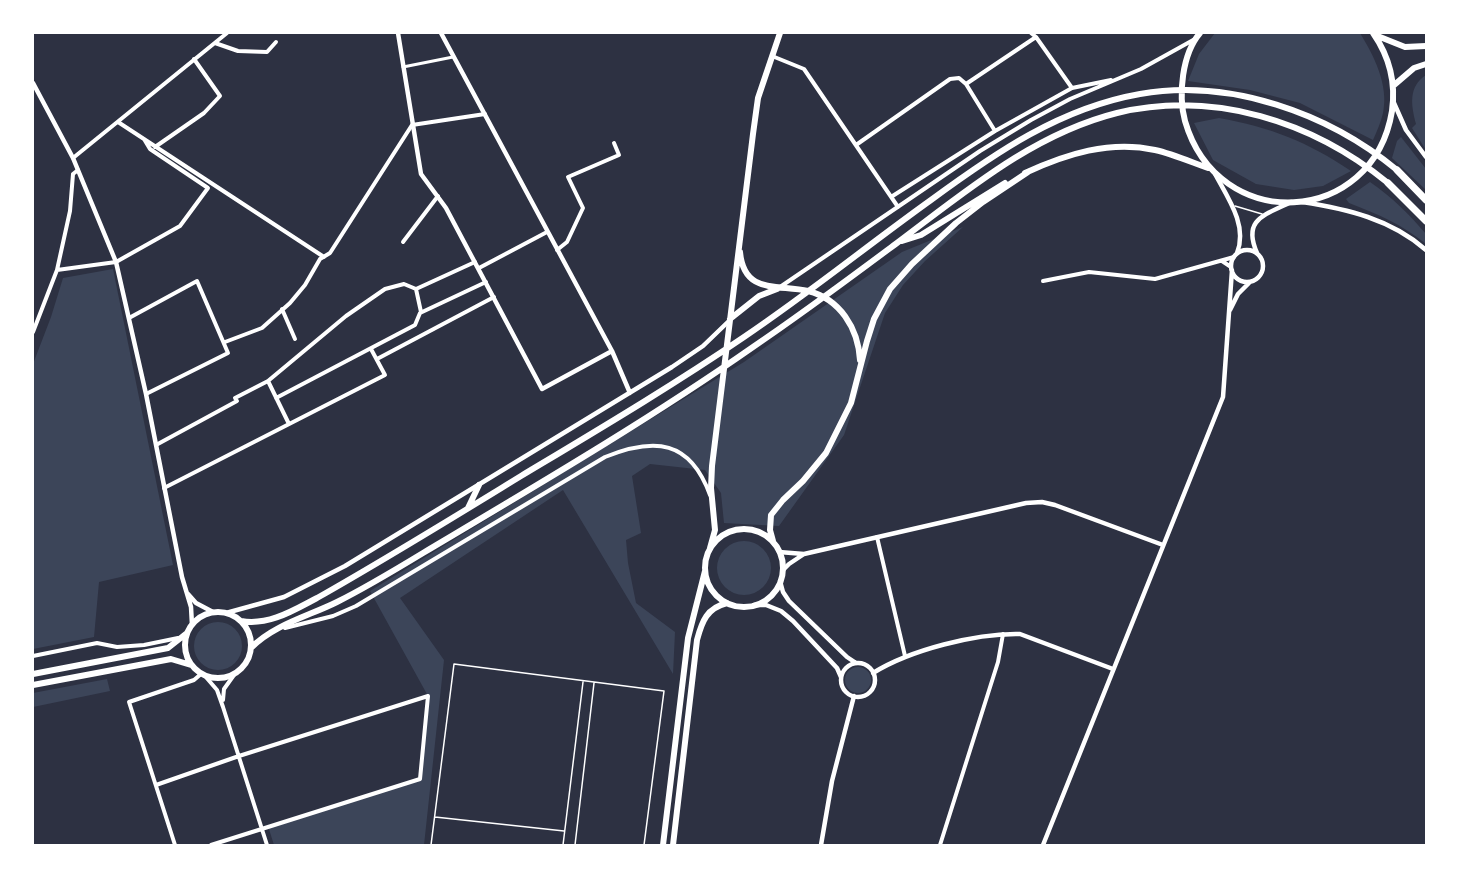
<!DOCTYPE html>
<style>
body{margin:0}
#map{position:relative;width:1459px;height:878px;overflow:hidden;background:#2d3142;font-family:"PT Serif",serif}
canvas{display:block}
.frame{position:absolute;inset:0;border:34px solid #fff;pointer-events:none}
</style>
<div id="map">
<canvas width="1459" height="878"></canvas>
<div class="frame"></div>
</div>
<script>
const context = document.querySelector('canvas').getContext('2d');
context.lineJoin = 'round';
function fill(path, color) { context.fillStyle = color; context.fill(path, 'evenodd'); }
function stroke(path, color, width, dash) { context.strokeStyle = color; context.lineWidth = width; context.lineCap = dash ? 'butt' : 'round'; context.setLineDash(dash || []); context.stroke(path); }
const green = new Path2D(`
 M1215,33H1360C1374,56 1389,85 1383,113C1381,122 1377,131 1373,140L1300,103L1250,90L1188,81L1199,54Z
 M1426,75V150L1412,128L1416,124C1411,105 1408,87 1426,75Z
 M1219,118C1270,127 1308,142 1351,171L1323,186L1294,190L1256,184L1213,160L1194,123Z
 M1401,137L1426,169V190L1392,158L1397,141Z
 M1370,182C1392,197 1409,214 1426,234V244C1403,225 1378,214 1349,203L1346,199Z
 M963,227L925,261L903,285L885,313L844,435L779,526L724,523L721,493L705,470L650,464L632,476L641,533L626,540L628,563L636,603L675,632L673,674L563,490L400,598L444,660L424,845H274L268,826L420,779L428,696L370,591L744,362L902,252Z
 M113,269L173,565L99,582L94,637L33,649V364L51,317L63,278Z
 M717 568a27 27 0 1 1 54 0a27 27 0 1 1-54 0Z
 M194 646a24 24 0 1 1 48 0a24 24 0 1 1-48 0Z
 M845 680a13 13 0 1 1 26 0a13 13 0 1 1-26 0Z
 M107,679L110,691L33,707V693Z`);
const service = new Path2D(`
 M1235,206L1262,214
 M435,817L564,831
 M431,845L454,664L664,691L644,845
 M563,845L583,682
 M575,845L594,683`);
const pedestrian = new Path2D(`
 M403,67L453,57`);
const minor = new Path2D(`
 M1031,33L1036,37
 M215,43L238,51L267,52L276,42
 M772,56L804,69L898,207
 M966,84L1036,37L1072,88
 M118,122L324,257
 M856,145L950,79L959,78L966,84L995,131
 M155,147L204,113L220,96L194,59
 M73,158L227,33
 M891,197L995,131L1072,88L1111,80
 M403,242L438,196
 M557,250L567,242L583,208L568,177L619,155L614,143
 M1222,261L1231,267
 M479,268L547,232
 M57,270L116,262L180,226L208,188L150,149L144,139
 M1043,281L1089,272L1155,279L1234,257
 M780,287L980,151L1031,120L1070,99L1141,69L1195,39
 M416,289L421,312
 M282,309L295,339
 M129,318L197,281L228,353L146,394
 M33,332L57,270L70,211L73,174L78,170
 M225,342L262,328L290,303L305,285L320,259L330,253L412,125L485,114
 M377,359L494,297
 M268,381L289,424
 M276,398L415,325L420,313L486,282
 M156,445L237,401L235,398L268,381L346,316L385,289L404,284L416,289L475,262
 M164,488L385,375L371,349
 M877,537L905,656
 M285,628L333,616L356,606L605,457C655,437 690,440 710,495
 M33,656L97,643L117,647L144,645L178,638
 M205,676L217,690L223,707L267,845
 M223,700L224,689L234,675
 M156,785L239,756L428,696L420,779L211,845
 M175,845L129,702L194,680L201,674
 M940,845L998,662L1003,634`);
const tertiary = new Path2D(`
 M398,33L421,174L446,208L542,389L612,351
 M441,33L612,351L630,393
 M33,83L73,158L116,262L146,394L182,577L191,607L192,625
 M1394,103L1406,130L1426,157
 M1215,174C1228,198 1248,226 1237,253
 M1302,202C1347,209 1391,219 1426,250
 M1231 266a16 16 0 1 1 32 0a16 16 0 1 1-32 0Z
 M1257,253C1242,219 1265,215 1291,202
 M1230,310L1238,294L1249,283
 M779,552L804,554L1026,503L1042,502L1055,505L1163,545
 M783,570L789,564L804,554
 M780,581L783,592L789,601L847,657L856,663
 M188,594L196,603L213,612
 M754,605H766L781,611L793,621L837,668L841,677
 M226,613L284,597L345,566L672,367L703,346L730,320
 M841 680a17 17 0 1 1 34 0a17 17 0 1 1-34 0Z
 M873,673C910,650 976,633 1020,634L1113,669
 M821,845L832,781L854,696
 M1043,845L1223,397L1232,270`);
const primary = new Path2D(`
 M1200,33C1182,54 1178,95 1185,121C1218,235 1373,227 1392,111C1396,83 1389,56 1373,33
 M1375,35L1405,47L1426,46
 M1393,86L1414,68L1426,64
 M1025,173C1066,154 1110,140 1155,150C1173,154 1191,162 1208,168
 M902,241L921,235L1005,183
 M740,252C744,295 778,284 808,291C840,299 858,328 860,360
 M730,319L759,296L777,289
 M468,508L479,485
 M705 568a39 39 0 1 1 78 0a39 39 0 1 1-78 0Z
 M773,541L770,530L771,515L783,500L803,481L826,453L851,403L867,341L874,319L890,289L912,264L956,223L983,202L1028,172
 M710,548L715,530L711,488L712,466L753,134L758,98L780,33
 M185 645a33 33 0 1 1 66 0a33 33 0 1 1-66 0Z
 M241,621C269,626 294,610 317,598C386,559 454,517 521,476C596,431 672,386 744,337C808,294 868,245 931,200C995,153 1060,108 1140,94C1230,78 1328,113 1397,170
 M251,648C273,625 309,616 337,602C367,587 395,570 423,553C534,487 647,421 753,347C802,314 850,278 897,243C965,192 1033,134 1117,113C1214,90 1312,121 1388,183
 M33,674L168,648L187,633
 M33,685L171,659L191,665
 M663,845L688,638L705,571
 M673,845L697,640C702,621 707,608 727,603`);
const motorway = new Path2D(`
 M1397,170L1426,200
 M1388,183L1426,221`);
fill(green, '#3c4559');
stroke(service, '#fff', 1.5);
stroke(pedestrian, '#fff', 3);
stroke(minor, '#fff', 4);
stroke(tertiary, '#fff', 4.5);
stroke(primary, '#fff', 6);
stroke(motorway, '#fff', 7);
</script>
